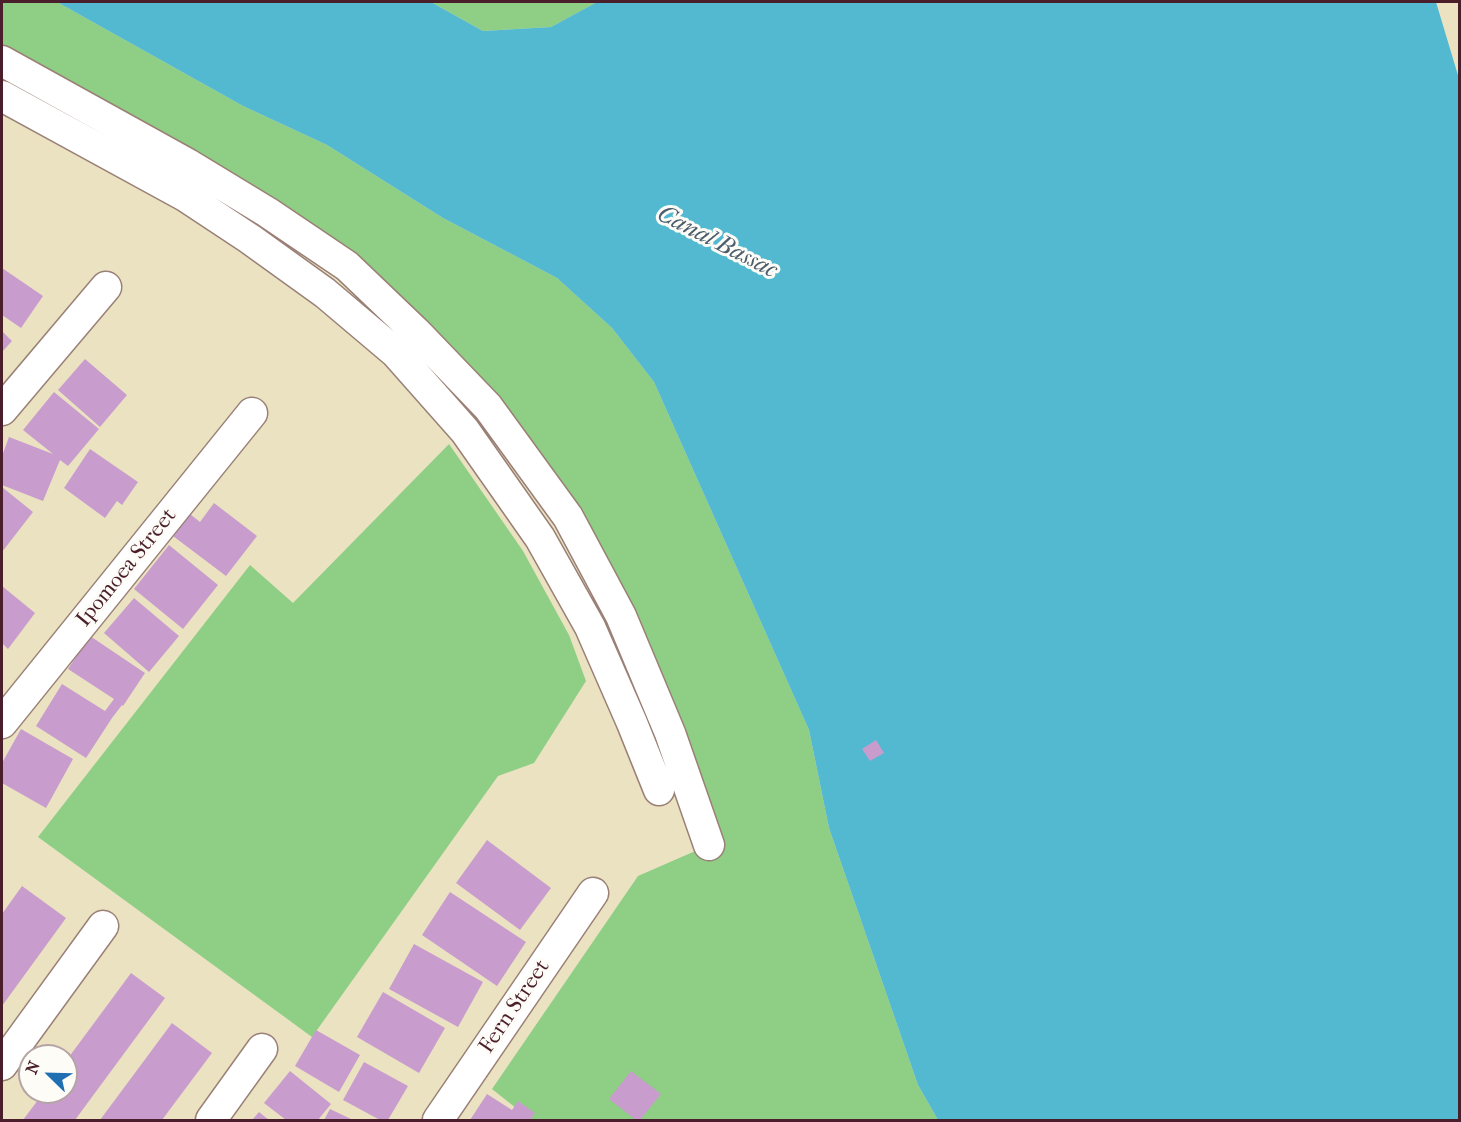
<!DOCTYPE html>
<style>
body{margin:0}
#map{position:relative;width:1461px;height:1122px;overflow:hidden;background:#ebe2c2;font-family:"IM FELL French Canon",serif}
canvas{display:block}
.frame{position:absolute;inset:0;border:3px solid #4a1f2b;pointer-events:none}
.north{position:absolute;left:18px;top:1044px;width:60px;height:60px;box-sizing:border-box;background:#fdfcf7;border:2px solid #b5a4a5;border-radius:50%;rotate:293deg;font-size:16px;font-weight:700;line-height:24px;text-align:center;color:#4a1f2b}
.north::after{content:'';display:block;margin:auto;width:21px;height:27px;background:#1f6fb2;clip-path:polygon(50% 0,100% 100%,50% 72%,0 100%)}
</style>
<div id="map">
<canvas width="1461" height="1122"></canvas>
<div class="frame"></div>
<div class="north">N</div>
</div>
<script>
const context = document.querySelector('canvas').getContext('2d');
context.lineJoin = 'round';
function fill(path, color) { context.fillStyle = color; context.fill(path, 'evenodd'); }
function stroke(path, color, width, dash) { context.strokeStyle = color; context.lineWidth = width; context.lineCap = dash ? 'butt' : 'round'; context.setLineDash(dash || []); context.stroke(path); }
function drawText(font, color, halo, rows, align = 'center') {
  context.font = font + ' "IM FELL French Canon",serif'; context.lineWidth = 6; context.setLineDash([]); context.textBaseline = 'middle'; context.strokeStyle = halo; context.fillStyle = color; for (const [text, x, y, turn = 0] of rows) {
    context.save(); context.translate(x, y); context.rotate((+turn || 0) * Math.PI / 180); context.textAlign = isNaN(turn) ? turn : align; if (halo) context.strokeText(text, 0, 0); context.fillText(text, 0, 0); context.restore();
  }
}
const green = new Path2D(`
 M2,2H57L243,106L327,145L443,218L557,278L612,328L654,382L809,730L829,828L918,1085L938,1120H531L492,1089L638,876L709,845L568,517L347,266L2,61Z
 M431,2H597L551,27L483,31Z
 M449,444L523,551L569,635L586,681L534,763L498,776L312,1037L38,837L250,565L293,603Z`);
const water = new Path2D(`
 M57,2H431L483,31L551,27L597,2H1436L1460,82L1459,1120H938L918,1085L829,828L809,730L654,382L612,328L557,278L443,218L327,145L243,106Z`);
const building = new Path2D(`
 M2,268L43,296L21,328L2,315Z
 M2,331L12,341L2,352Z
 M85,359L127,395L100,427L58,390Z
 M54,392L99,429L68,466L60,460L43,501L2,485V456L9,437L53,454L23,430Z
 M90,449L138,482L122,505L117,501L105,518L64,488Z
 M2,487L33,512L2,552Z
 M214,503L257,536L226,576L173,536L190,514L200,522Z
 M169,545L218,585L183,629L134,589Z
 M2,586L35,613L8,649L2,643Z
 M134,598L179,636L149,672L104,633Z
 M90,636L145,673L123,706L122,705L112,718L86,758L36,726L62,684L105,711L114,699L68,669Z
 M21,729L73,759L46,808L2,783V763Z
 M876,740L884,753L870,761L862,749Z
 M487,840L551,888L520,930L456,883Z
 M22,886L66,918L2,1006V914Z
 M450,892L526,942L497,986L422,935Z
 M414,944L483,982L458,1027L389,989Z
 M131,973L165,998L75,1120H23L44,1092H66V1061Z
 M383,992L445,1028L419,1073L357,1037Z
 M172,1023L212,1053L162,1120H100Z
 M316,1030L360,1055L339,1092L295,1066Z
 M364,1062L408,1086L388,1120H380L343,1100Z
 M290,1071L331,1104L318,1120H286L264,1103Z
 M631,1071L661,1094L640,1120H636L609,1099Z
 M487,1094L512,1110L518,1101L535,1113L530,1120H470Z
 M330,1109L353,1120H324Z
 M259,1112L269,1120H252Z`);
const minor = new Path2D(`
 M2,61L188,164L267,212L347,266L416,332L488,407L568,517L621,616L670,733L709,845
 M2,96L185,196L250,239L325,293L396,353L465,431L540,538L590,627L632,723L659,790
 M2,410L106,287
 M2,723L252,413
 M2,1065L103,926
 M211,1120L262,1049
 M438,1120L593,893`);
const streetNames = [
 ["Ipomoea Street",127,568,-51],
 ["Fern Street",515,1007,-56]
];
const waterNames = [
 ["Canal Bassac",717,243,27]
];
fill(green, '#8fce85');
fill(water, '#52b9d0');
fill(building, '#c89dcd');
stroke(minor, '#9a8076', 33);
stroke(minor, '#fff', 30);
drawText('22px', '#4a1f2b', '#fdfcf7', streetNames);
drawText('italic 24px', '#4d5d6d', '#fdfcf7', waterNames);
</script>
